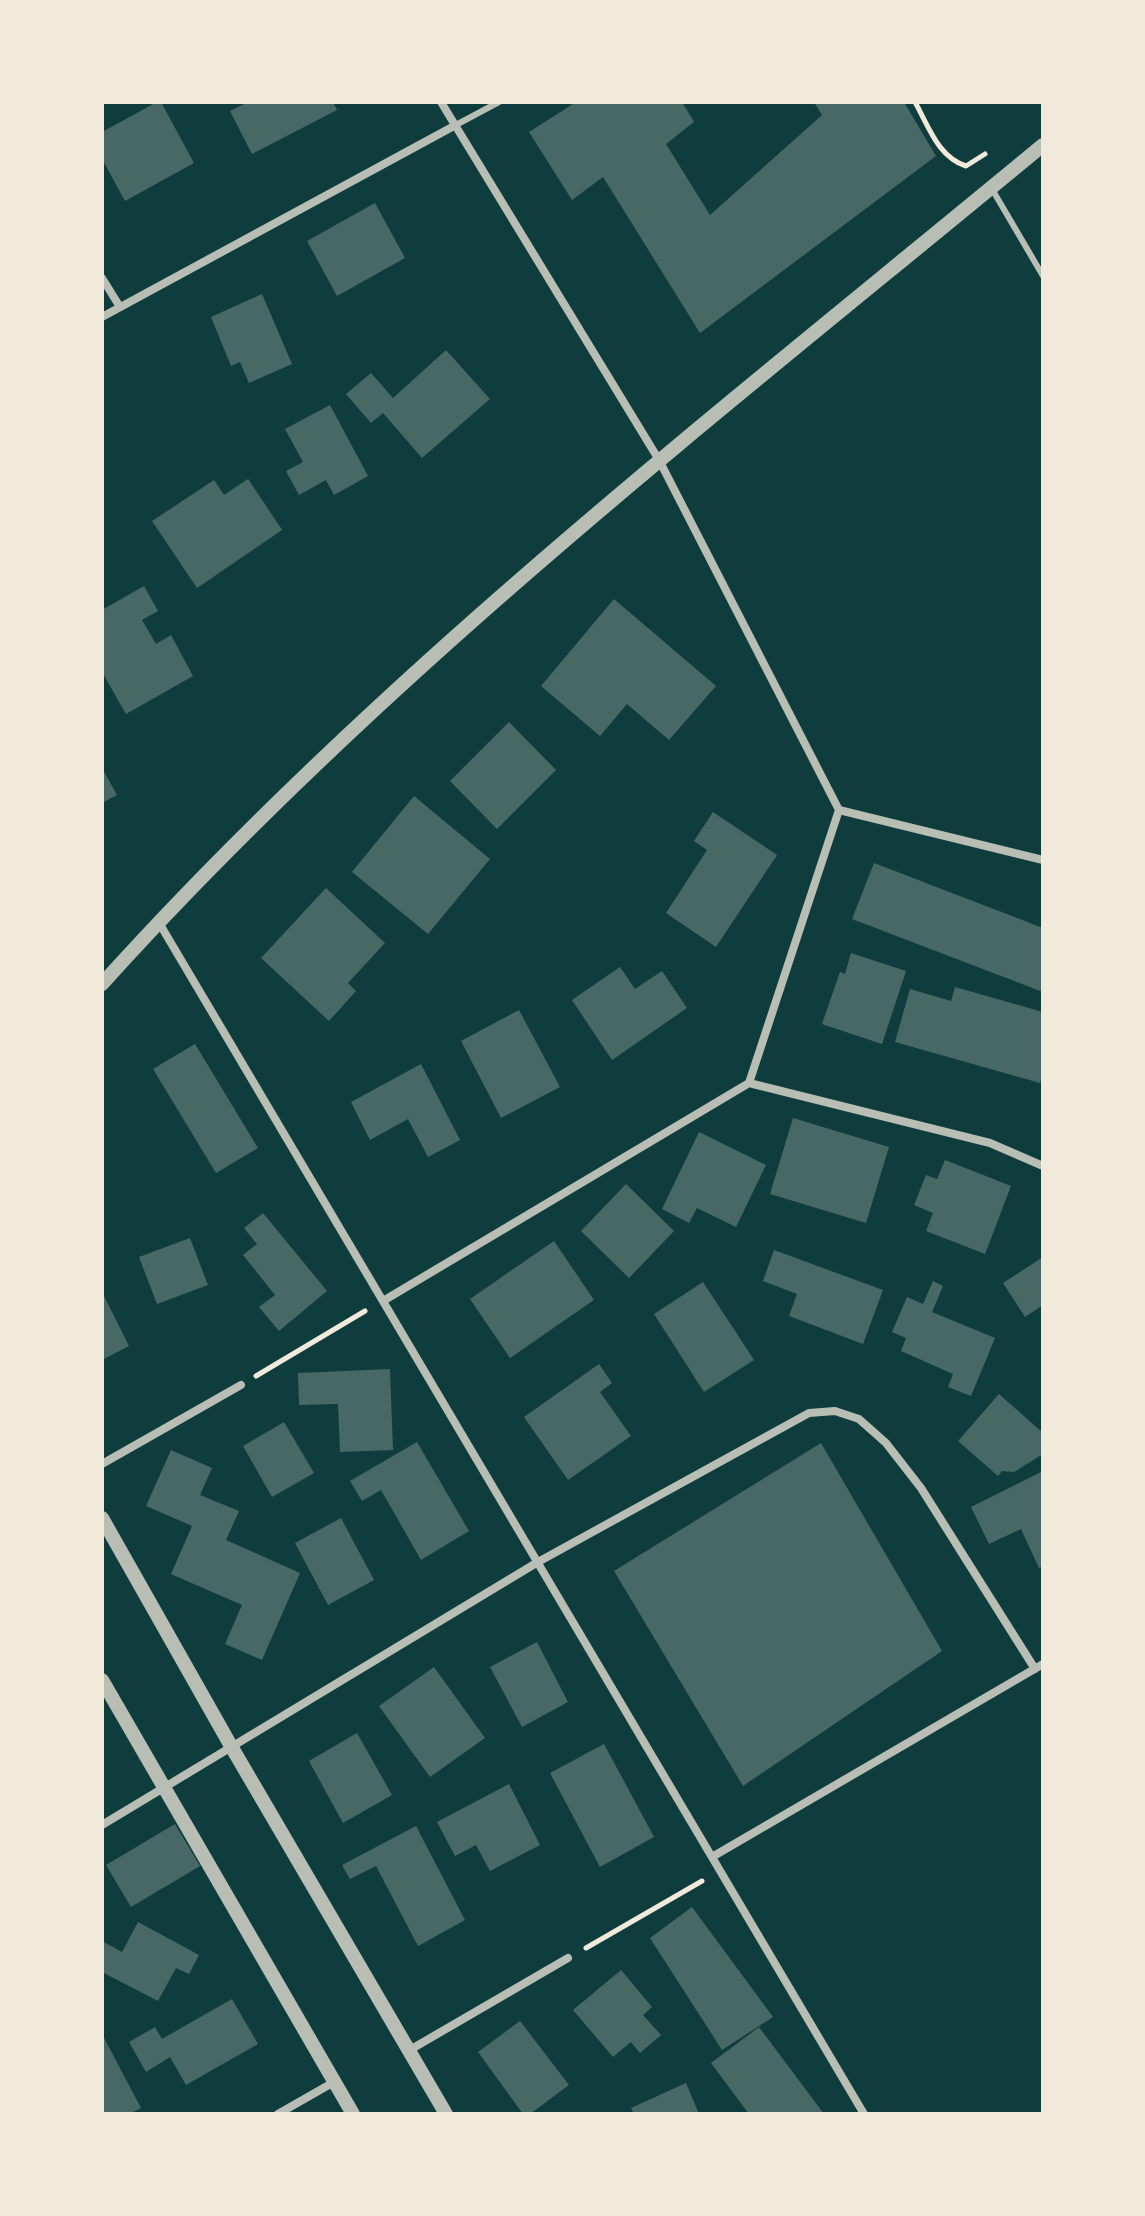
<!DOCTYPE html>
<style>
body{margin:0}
#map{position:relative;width:1145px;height:2216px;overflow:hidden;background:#0f3d3e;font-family:Manrope,sans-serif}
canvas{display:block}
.frame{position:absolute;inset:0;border:104px solid #f1e9da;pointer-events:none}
</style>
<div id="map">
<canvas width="1145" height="2216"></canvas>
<div class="frame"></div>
</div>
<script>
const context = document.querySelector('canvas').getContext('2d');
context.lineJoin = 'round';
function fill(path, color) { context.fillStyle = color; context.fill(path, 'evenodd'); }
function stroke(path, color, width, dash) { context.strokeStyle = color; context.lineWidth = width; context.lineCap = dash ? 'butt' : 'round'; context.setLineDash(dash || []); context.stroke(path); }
const building = new Path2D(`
 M157,102H161L194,163L125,201L102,159V132Z
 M248,102H333L337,110L252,154L230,111Z
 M576,102H682L694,122L666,144L710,215L822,115L814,102H904L936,156L700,333L603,177L572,200L529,132Z
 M375,203L405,258L337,296L307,241Z
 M262,294L292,364L249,383L240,362L231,366L211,317Z
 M446,350L490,399L422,458L383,413L371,423L346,394L371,373L393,398Z
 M330,405L368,476L334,495L326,480L299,495L286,471L303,462L285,429Z
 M248,479L282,530L197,588L152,521L214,480L224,495Z
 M144,586L158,611L142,620L156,644L171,635L193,676L126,714L102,672V610Z
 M614,599L716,686L669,740L627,704L600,736L541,686Z
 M509,722L556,770L497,829L450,781Z
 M102,768L117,795L102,803Z
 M414,796L490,859L428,934L352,872Z
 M713,812L777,855L716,947L666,913L707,850L694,841Z
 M874,863L1043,928V992L852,919Z
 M326,888L385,943L348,983L356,991L329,1021L261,958Z
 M851,953L906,971L882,1044L822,1024L840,972L845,974Z
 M620,967L635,989L662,971L687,1008L612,1060L572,1000Z
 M955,987L1043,1012V1072L1040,1083L895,1042L910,989L951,1001Z
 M519,1010L560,1087L501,1118L461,1041Z
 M195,1044L258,1148L216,1173L153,1069Z
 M421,1064L460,1140L428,1157L408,1119L370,1140L351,1102Z
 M793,1118L889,1147L866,1223L770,1194Z
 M699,1132L766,1165L736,1227L697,1208L689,1223L662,1209Z
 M945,1160L1011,1186L985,1254L926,1231L933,1213L914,1205L926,1175L937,1179Z
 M626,1184L674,1231L629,1278L581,1231Z
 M263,1213L327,1291L279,1331L259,1307L275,1295L243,1255L257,1244L244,1228Z
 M190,1238L208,1285L157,1304L139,1257Z
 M554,1241L594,1300L510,1358L470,1299Z
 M774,1250L883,1290L863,1344L789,1316L797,1294L763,1281Z
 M1043,1257V1305L1025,1317L1003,1283Z
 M933,1281L943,1286L932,1312L995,1338L971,1396L948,1387L953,1374L901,1351L906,1338L892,1332L907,1297L923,1304Z
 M703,1282L754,1360L704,1392L654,1314Z
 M102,1292L129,1346L102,1360Z
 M599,1364L612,1383L600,1392L631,1436L568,1480L524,1417Z
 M390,1369L393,1450L340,1452L338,1404L299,1405L298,1373Z
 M999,1394L1043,1433V1454L1014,1472L1002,1471L998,1476L958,1441Z
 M284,1422L314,1473L272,1497L243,1446Z
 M417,1442L469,1531L421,1560L381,1490L362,1501L350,1481Z
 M821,1443L942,1651L743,1786L614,1571Z
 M171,1450L212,1468L200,1495L239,1511L226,1540L300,1573L262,1660L225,1644L242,1605L171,1574L192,1526L146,1506Z
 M1043,1471V1566L1039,1568L1021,1529L989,1544L971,1507Z
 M341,1518L374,1580L328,1605L295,1543Z
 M537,1642L568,1702L522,1727L490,1667Z
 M434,1667L485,1738L430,1777L379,1706Z
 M357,1733L392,1795L343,1823L309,1761Z
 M604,1744L654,1837L600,1867L550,1773Z
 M509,1784L540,1845L490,1871L476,1845L455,1856L437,1822Z
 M175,1824L200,1866L131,1907L106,1865Z
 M416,1826L465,1920L418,1946L376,1866L350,1879L342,1865Z
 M692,1907L773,2017L722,2050L650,1938Z
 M138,1922L199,1955L189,1974L176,1968L158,2001L102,1972V1941L122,1952Z
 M621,1970L652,2007L643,2015L661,2035L640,2053L631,2042L613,2057L573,2010Z
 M232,1999L258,2044L186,2085L170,2057L146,2072L129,2042L155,2027L162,2039Z
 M520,2021L569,2085L530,2114H523L478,2052Z
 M759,2027L824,2114H749L711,2063Z
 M102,2034L141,2108L129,2114H102Z
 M686,2083L699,2114H634L631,2108Z`);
const path = new Path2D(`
 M915,102C929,127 938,157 966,166L985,154
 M256,1376L365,1311
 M586,1948L702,1881`);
const service = new Path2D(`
 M454,126L499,102
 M992,189L1043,276`);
const minor = new Path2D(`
 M441,102L659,460L839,810
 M102,278L120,307
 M102,317L454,126
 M839,810L1043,860
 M158,921L864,2114
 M749,1083L839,810
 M383,1301L749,1083L990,1143L1043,1166
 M102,1464L241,1385
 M102,1825L538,1562L809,1413L835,1411L859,1419L886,1443L921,1488L1035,1669
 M712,1857L1043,1664
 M408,2051L568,1958
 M278,2114L334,2082`);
const tertiary = new Path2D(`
 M102,984C384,671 719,413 1043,145
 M102,1518L231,1746L446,2114
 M102,1680L353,2114`);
fill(building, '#486865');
stroke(path, '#f1e9da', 5);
stroke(service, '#b8beb3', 6);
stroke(minor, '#b8beb3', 8);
stroke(tertiary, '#b8beb3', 14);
</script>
